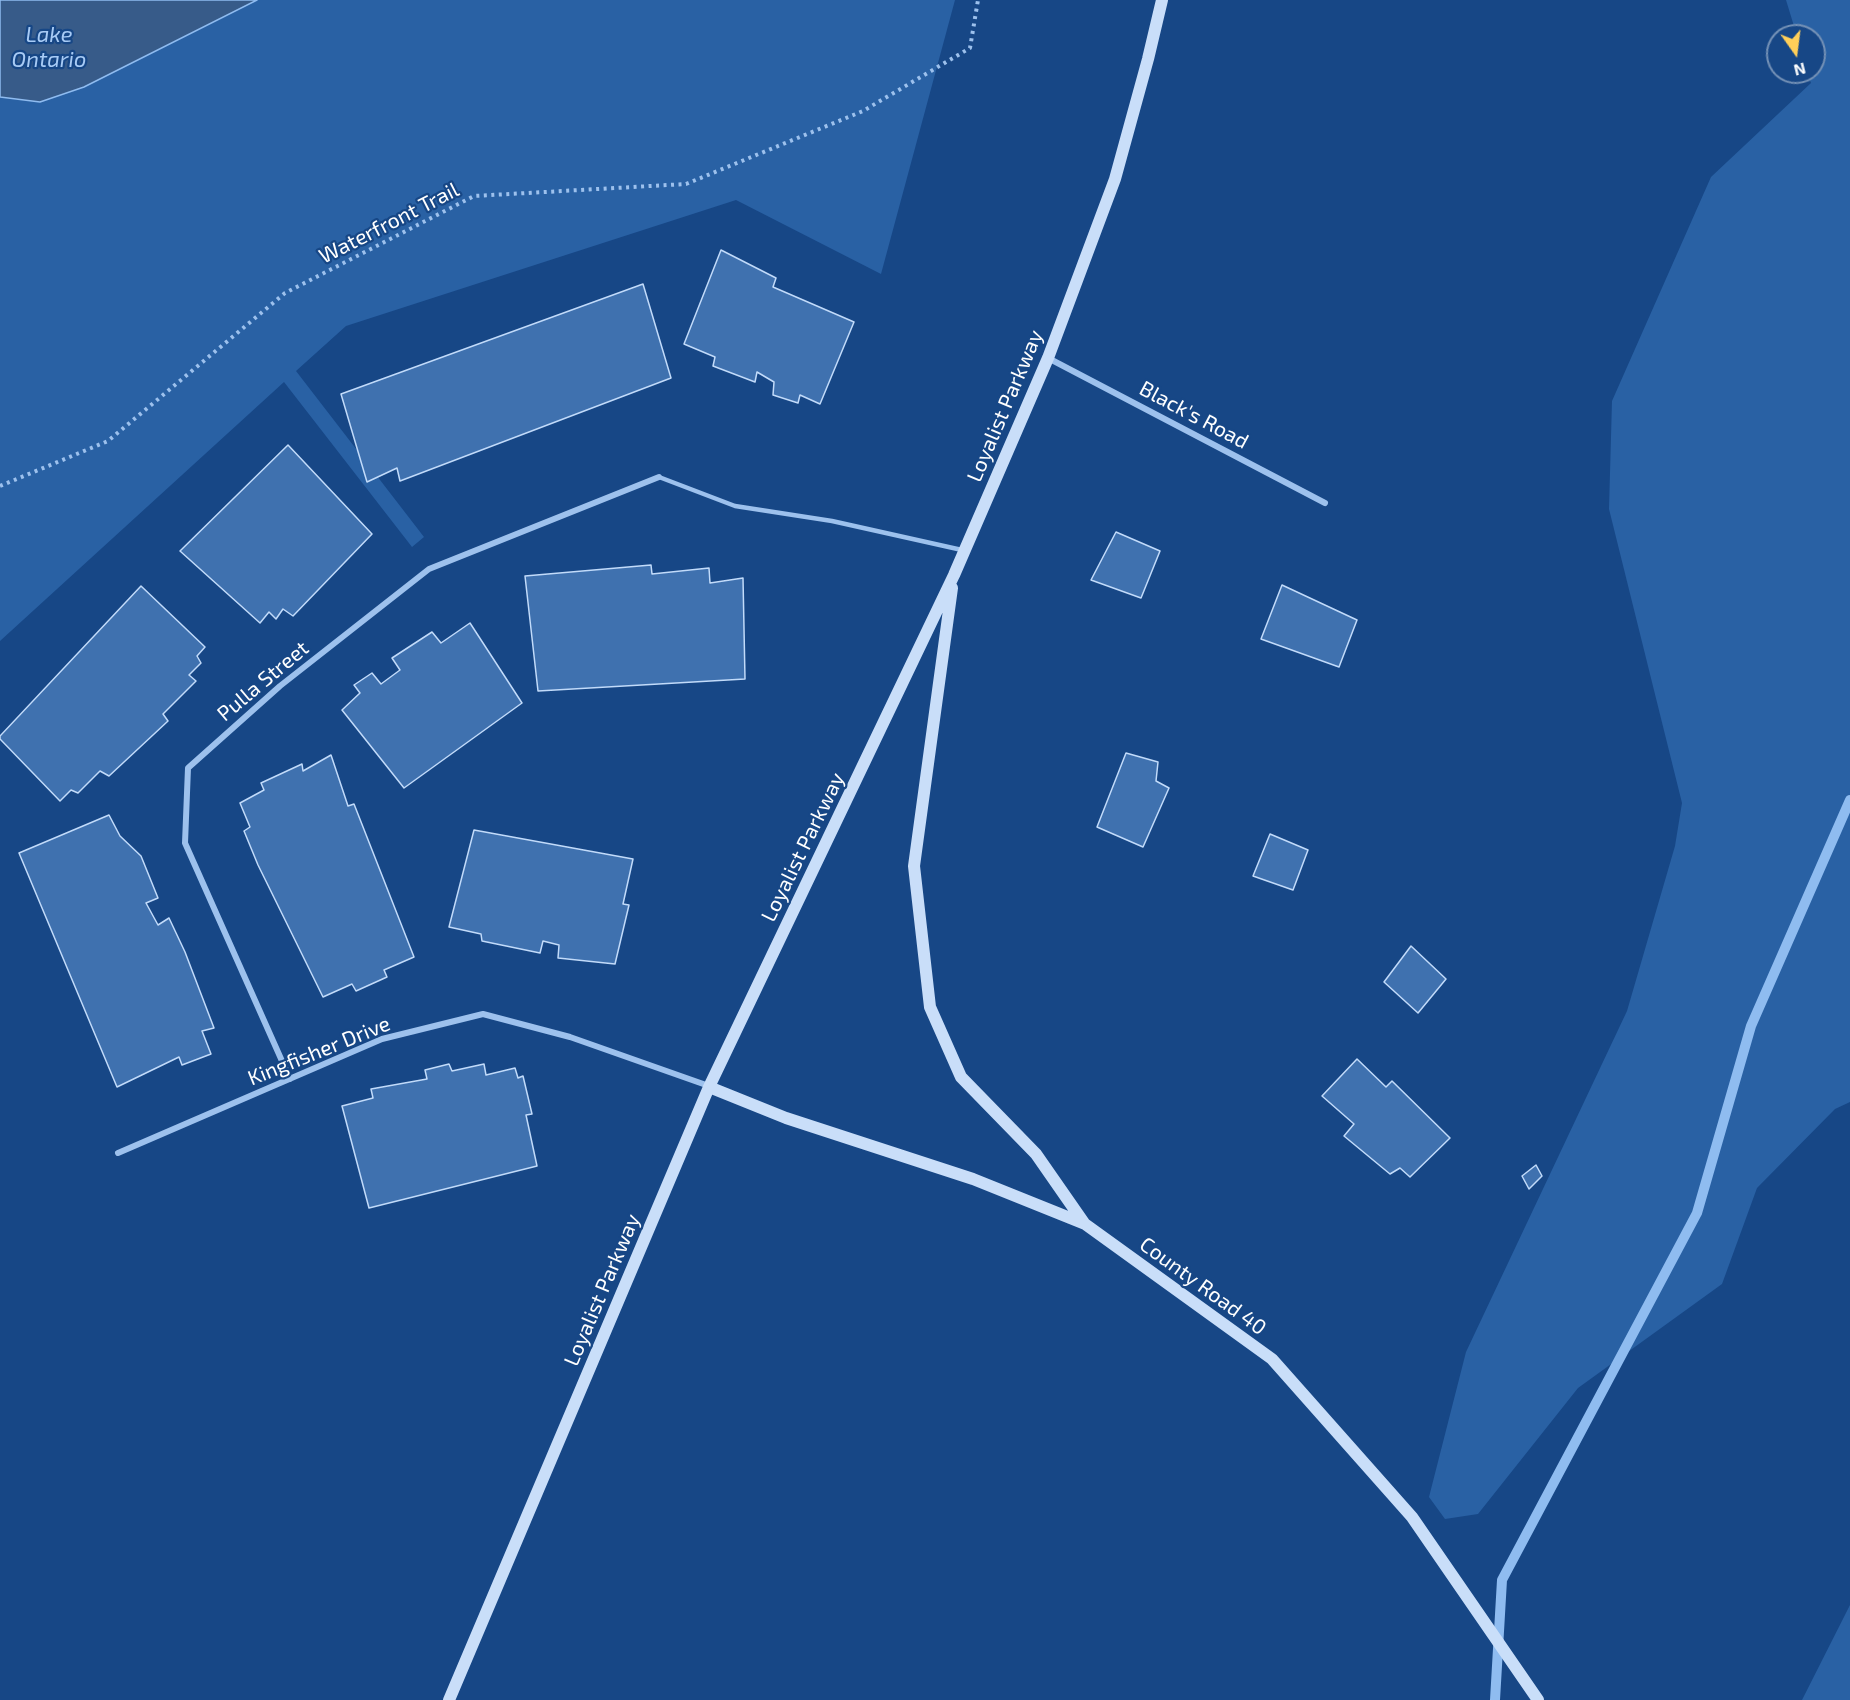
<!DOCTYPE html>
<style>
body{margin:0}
#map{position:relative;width:1850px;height:1700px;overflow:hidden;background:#174786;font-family:"Exo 2",sans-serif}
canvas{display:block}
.north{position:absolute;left:1766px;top:24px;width:60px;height:60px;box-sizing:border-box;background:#174786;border:2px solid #7491b6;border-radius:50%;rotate:166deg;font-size:16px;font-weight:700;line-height:24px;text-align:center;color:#fff}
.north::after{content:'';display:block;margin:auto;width:21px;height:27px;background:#ffcf59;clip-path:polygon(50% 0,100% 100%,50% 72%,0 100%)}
</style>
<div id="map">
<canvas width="1850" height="1700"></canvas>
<div class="north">N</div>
</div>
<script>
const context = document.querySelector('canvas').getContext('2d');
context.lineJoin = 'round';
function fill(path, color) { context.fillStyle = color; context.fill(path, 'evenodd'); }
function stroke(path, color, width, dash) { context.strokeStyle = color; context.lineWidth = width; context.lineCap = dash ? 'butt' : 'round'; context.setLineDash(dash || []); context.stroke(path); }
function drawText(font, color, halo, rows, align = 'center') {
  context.font = font + ' "Exo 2",sans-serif'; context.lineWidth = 4.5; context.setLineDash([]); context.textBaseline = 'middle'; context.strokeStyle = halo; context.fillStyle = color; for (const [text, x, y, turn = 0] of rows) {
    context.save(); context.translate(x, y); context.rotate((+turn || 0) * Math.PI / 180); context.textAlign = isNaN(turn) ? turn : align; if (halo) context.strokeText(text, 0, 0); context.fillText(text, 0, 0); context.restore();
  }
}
const green = new Path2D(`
 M257,0H955L881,274L736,200L346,326L296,371L424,537L412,547L284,382L0,641V97L40,102L84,87Z
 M1786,0H1850V1102L1835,1109L1757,1188L1722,1284L1578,1388L1478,1514L1445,1519L1429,1497L1466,1352L1627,1011L1675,846L1682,803L1609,509L1612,401L1711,177L1811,83L1807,72H1814V36H1797Z
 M1850,1605V1700H1802Z`);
const water = new Path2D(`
 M0,0H257L84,87L40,102L0,97Z`);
const stream = new Path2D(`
 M1495,1700L1502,1580L1697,1213L1751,1026L1850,800`);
const building = new Path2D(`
 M721,250L776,278L773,287L854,322L820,404L800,395L798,403L773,395L774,382L757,372L755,382L713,366L715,357L684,344Z
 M643,284L671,378L400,481L397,468L367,482L341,394Z
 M288,445L372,534L293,616L283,609L276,619L269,612L260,623L180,551Z
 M1116,532L1160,551L1141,598L1091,580Z
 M651,565L652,574L709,568L710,583L743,578L745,679L538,691L525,576Z
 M1282,585L1357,620L1339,667L1261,639Z
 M141,586L205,647L197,656L201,663L189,675L196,681L163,714L168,721L109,776L100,771L78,793L71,790L60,801L0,739V736Z
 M470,623L522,703L404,788L342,710L360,693L354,685L372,673L381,684L400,670L392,658L432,632L441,643Z
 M1126,753L1158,762L1156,781L1169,788L1143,847L1097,827Z
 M331,755L348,806L354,804L414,957L384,970L387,977L356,991L352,984L323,997L258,865L244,831L250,827L240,803L264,790L261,783L302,764L303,771Z
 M109,815L120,836L141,856L158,898L146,903L158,925L169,918L185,952L214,1028L202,1031L211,1054L182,1065L179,1057L117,1087L19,853Z
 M474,830L633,859L623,904L629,905L615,964L558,958L559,945L543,941L540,953L482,941L481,934L449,927Z
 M1270,834L1308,850L1293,890L1253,876Z
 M1411,946L1446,979L1418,1013L1384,982Z
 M1357,1059L1386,1087L1392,1081L1450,1138L1410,1177L1400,1168L1390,1174L1344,1136L1354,1124L1322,1096Z
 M449,1064L452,1071L484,1064L486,1075L515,1068L518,1078L523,1076L532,1114L526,1115L537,1166L369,1208L342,1106L373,1098L371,1089L427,1079L425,1070Z
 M1536,1165L1542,1176L1529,1189L1522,1176Z`);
const path = new Path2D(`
 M0,486L108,441L285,293L474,196L686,184L863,111L970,48L978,0`);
const lane = new Path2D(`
 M659,477L735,506L832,521L962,550`);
const street = new Path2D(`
 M1048,358L1325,503
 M290,1079L185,843L188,768L280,686L429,569L659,477
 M118,1153L382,1039L483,1014L570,1037L709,1086`);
const secondary = new Path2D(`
 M952,588L914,866L930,1007L961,1077L1036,1154L1084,1223
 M709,1087L786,1118L973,1179L1085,1224L1272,1359L1412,1517L1538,1700
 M449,1700L709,1087L954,575L1048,358L1115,179L1148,59L1162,0`);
const streetNames = [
 ["Waterfront Trail",389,223,-27],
 ["Loyalist Parkway",1005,406,-67],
 ["Black's Road",1194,415,28],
 ["Pulla Street",263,681,-40],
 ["Loyalist Parkway",803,847,-64],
 ["Kingfisher Drive",319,1051,-22],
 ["County Road 40",1203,1286,36],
 ["Loyalist Parkway",602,1290,-67]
];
const waterNames = [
 ["Lake",49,35],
 ["Ontario",49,60]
];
fill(green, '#2961a4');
fill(water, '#375b89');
stroke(water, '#8fbcf0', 1.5);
stroke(stream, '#8fbcf0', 10);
fill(building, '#3f71af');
stroke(building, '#c2dbfa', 1.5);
stroke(path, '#9dc1ed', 4, [3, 4.5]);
stroke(lane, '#9dc1ed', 4.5);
stroke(street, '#9dc1ed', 6);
stroke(secondary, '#c9def9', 12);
drawText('21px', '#fff', '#174786', streetNames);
drawText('italic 22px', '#a8cbf5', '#174786', waterNames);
</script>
